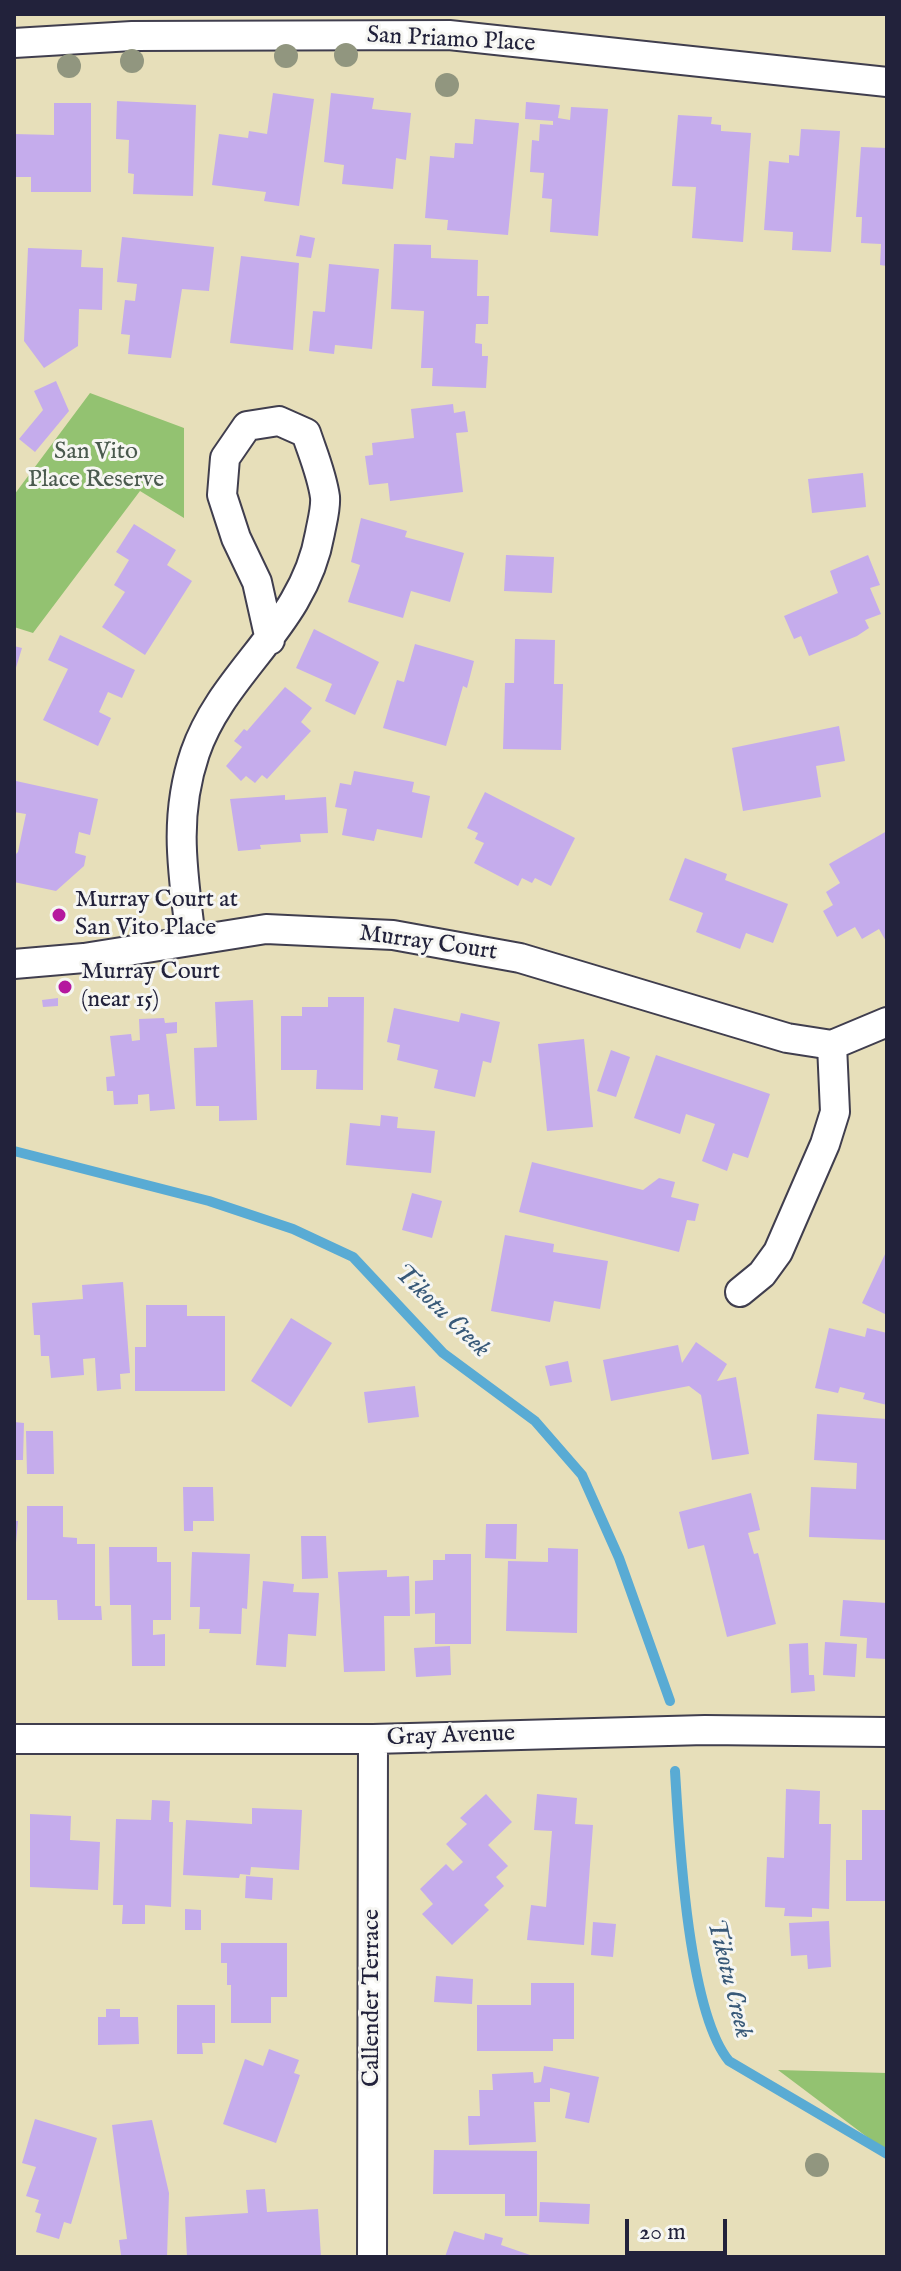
<!DOCTYPE html>
<style>
body{margin:0}
#map{position:relative;width:901px;height:2271px;overflow:hidden;background:#e7dfba;font-family:"IM FELL English",serif}
canvas{display:block}
.frame{position:absolute;inset:0;border:16px solid #22223b;pointer-events:none}
.scale{position:absolute;left:625px;top:2219px;width:102px;height:36px;box-sizing:border-box;border:4px solid #22223b;border-top:0;padding-left:10px;font-size:24px;line-height:28px;white-space:nowrap;color:#22223b;-webkit-text-stroke:6px #f6f6f2;paint-order:stroke}
</style>
<div id="map">
<canvas width="901" height="2271"></canvas>
<div class="frame"></div>
<div class="scale">20 m</div>
</div>
<script>
const context = document.querySelector('canvas').getContext('2d');
context.lineJoin = 'round';
function fill(path, color) { context.fillStyle = color; context.fill(path, 'evenodd'); }
function stroke(path, color, width, dash) { context.strokeStyle = color; context.lineWidth = width; context.lineCap = dash ? 'butt' : 'round'; context.setLineDash(dash || []); context.stroke(path); }
function drawText(font, color, halo, rows, align = 'center') {
  context.font = font + ' "IM FELL English",serif'; context.lineWidth = 6; context.setLineDash([]); context.textBaseline = 'middle'; context.strokeStyle = halo; context.fillStyle = color; for (const [text, x, y, turn = 0] of rows) {
    context.save(); context.translate(x, y); context.rotate((+turn || 0) * Math.PI / 180); context.textAlign = isNaN(turn) ? turn : align; if (halo) context.strokeText(text, 0, 0); context.fillText(text, 0, 0); context.restore();
  }
}
const green = new Path2D(`
 M90,393L184,428V518L140,491L33,633L14,627V495Z
 M778,2070L887,2073V2152Z`);
const stream = new Path2D(`
 M14,1151L209,1201L293,1229L353,1257L443,1353L535,1421L582,1475L619,1558L670,1701
 M675,1771C679,1838 688,2012 729,2061L887,2154`);
const building = new Path2D(`
 M273,93L314,99L299,206L264,201L266,192L212,185L219,134L248,138L249,131L267,134Z
 M331,93L374,98L372,109L411,113L406,160L396,158L393,189L342,184L344,165L324,162Z
 M117,101L196,105L193,196L133,194L134,174L128,173L129,140L116,139Z
 M526,102L560,105L558,118L570,120L571,107L608,109L598,236L550,232L552,199L542,198L544,173L530,172L532,140L539,141L540,124L553,125V121L525,119Z
 M54,103H91V192H31V177H14V134L54,135Z
 M678,115L712,117L711,124L721,125V131L751,133L743,242L692,238L696,187L672,186Z
 M475,119L519,123L508,235L447,230L448,220L425,218L430,156L454,158L455,143L473,144Z
 M801,129L840,131L831,252L792,250L793,232L764,230L769,161L789,163V155L799,156Z
 M861,147L887,148V266L880,265L881,244L861,243L862,217H856Z
 M300,235L315,238L311,258L296,256Z
 M122,237L214,247L209,291L182,289L171,358L128,354L130,335L121,334L125,300L135,301L137,284L117,282Z
 M394,244L431,245V258L478,260L477,296H489L488,324H476L475,343L482,344V356H488L486,388L432,386L433,368H421L424,311L391,309Z
 M28,248L82,250L81,267L103,268L102,310L79,309L78,346L44,368L24,341Z
 M241,256L299,263L293,350L230,343Z
 M329,264L379,269L372,349L335,345L334,354L309,351L313,311L325,312Z
 M56,381L69,411L35,452L19,439L43,410L34,391Z
 M453,404L454,413L465,411L468,432L456,433L463,492L390,501L388,483L369,485L365,456L373,455L372,443L414,438L411,409Z
 M863,473L866,507L812,513L808,479Z
 M361,518L407,531L405,537L464,553L450,602L411,591L403,618L348,602L360,565L351,562Z
 M134,524L176,550L167,565L192,581L145,655L102,627L125,592L114,585L129,560L116,552Z
 M506,555L554,557L552,593L504,591Z
 M868,555L880,585L870,588L881,614L865,620L869,628L857,636L809,656L801,636L794,639L784,616L838,593L830,571Z
 M314,629L379,662L355,715L325,701L332,684L296,668Z
 M60,635L135,670L122,698L108,692L99,712L111,718L98,746L43,720L68,669L48,660Z
 M515,639L555,640L554,684H563L561,750L503,749L505,683H514Z
 M415,644L474,661L467,688L463,686L446,746L383,728L397,680L404,682Z
 M14,646L22,648L15,671H14Z
 M285,687L312,708L301,722L311,731L267,779L262,775L255,783L246,776L241,781L226,766L242,747L234,741L244,729L247,731Z
 M839,726L845,761L816,766L821,797L743,811L732,748Z
 M354,771L414,782L412,792L430,796L422,838L377,829L374,841L342,835L347,809L335,807L340,783L351,785Z
 M16,781L98,799L90,835L79,832L75,853L86,856L84,866L56,891L14,882V856L18,852L26,814L14,812Z
 M485,792L575,838L551,886L535,878L532,883L522,878L518,886L474,863L484,843L475,839L478,833L467,828Z
 M285,795V800L326,797L328,833L300,834L301,842L260,845L261,849L238,851L230,799Z
 M887,831V943L879,929L862,939L855,927L837,937L823,911L833,905L826,892L840,883L829,864Z
 M685,858L727,874L725,880L788,904L773,943L746,933L740,949L696,932L703,913L669,900Z
 M328,997H364L363,1090L316,1089L317,1070H281V1016H302V1007H328Z
 M58,998V1006L43,1007L42,1000Z
 M253,1000L257,1120L219,1121V1106H196L194,1048L217,1047L215,1002Z
 M394,1008L459,1022L461,1013L500,1022L491,1063L483,1061L475,1097L434,1088L438,1070L397,1060L400,1045L387,1042Z
 M164,1018L165,1023L177,1022V1033L166,1034L175,1109L150,1111L149,1094L138,1095V1104L114,1105L113,1091H107L106,1077L115,1076L110,1036L131,1034L132,1041L140,1040L139,1019Z
 M584,1039L593,1127L547,1131L538,1044Z
 M611,1050L630,1057L616,1097L597,1091Z
 M656,1055L770,1094L748,1158L733,1153L727,1171L702,1161L715,1124L686,1114L680,1134L634,1118Z
 M381,1115L398,1117L397,1128L435,1131L431,1173L346,1165L350,1123L380,1126Z
 M532,1162L643,1190L659,1178L675,1182L671,1197L699,1204L695,1221L687,1220L679,1252L519,1212Z
 M412,1193L442,1201L432,1238L402,1230Z
 M505,1235L554,1244L553,1252L608,1261L600,1309L554,1301L550,1322L491,1311Z
 M887,1250V1315L862,1303Z
 M123,1282L130,1373L120,1374L121,1389L97,1391L95,1358L83,1359L84,1375L51,1378L49,1356H41L40,1335H34L32,1303L83,1299L82,1285Z
 M146,1305H187V1316H225V1391H135V1347H146Z
 M291,1318L332,1343L291,1407L251,1381Z
 M829,1328L865,1337L867,1328L887,1333V1405L863,1399L865,1393L840,1387L838,1393L815,1388Z
 M696,1342L727,1364L717,1381L736,1377L749,1454L712,1460L701,1395L689,1386L611,1401L603,1360L678,1345L682,1363Z
 M568,1361L572,1382L550,1386L545,1366Z
 M415,1386L419,1417L368,1423L364,1392Z
 M817,1414L887,1419V1540L809,1537L811,1487L856,1489L857,1463L814,1460Z
 M14,1422L24,1423L23,1460H14Z
 M26,1431H53L54,1474H27Z
 M183,1487H213L214,1521H193V1531H184Z
 M751,1493L760,1530L748,1533L754,1554L758,1553L776,1624L727,1637L704,1545L688,1549L679,1512Z
 M27,1506H63V1537L77,1538V1544H95V1606H101L102,1620H58L57,1600H27Z
 M14,1521H18L16,1543H14Z
 M486,1524H517L516,1559L485,1558Z
 M301,1536H326L328,1578L302,1579Z
 M109,1547H157V1562H171V1620H153V1635L165,1634V1666H132L131,1605H110Z
 M548,1548L578,1549L577,1633L506,1631L508,1561L548,1562Z
 M192,1552L250,1554L247,1609L242,1608L241,1634L209,1633L210,1629H199L200,1607H190Z
 M445,1554H471V1644H435V1613L415,1614V1581L433,1580V1560H445Z
 M387,1570V1577L409,1576L410,1616H384L385,1671L344,1672L338,1572Z
 M263,1581L294,1584L293,1592L319,1593L316,1636L288,1634L286,1667L256,1665Z
 M843,1600L887,1603V1659L866,1658L867,1638L840,1636Z
 M825,1642L857,1644L855,1677L823,1675Z
 M808,1643L809,1675H814L815,1691L791,1693L789,1644Z
 M450,1646L451,1675L416,1677L414,1648Z
 M786,1789L820,1791L819,1824H831L829,1909L812,1908V1917L784,1916L785,1908L765,1907L767,1857L784,1858Z
 M486,1794L512,1822L488,1845L508,1866L496,1877L504,1886L484,1905L489,1910L452,1945L422,1914L433,1904L420,1889L446,1864L453,1871L463,1862L446,1844L467,1824L460,1818Z
 M537,1794L577,1798L575,1824L593,1825L584,1945L527,1940L531,1905L546,1907L552,1831L534,1830Z
 M152,1800L170,1801L169,1822H173L171,1907L145,1905V1924H122L123,1905H113L116,1819L151,1820Z
 M252,1808L302,1810L299,1870L251,1867L250,1875L240,1874L239,1878L183,1875L186,1820L252,1824Z
 M862,1810H887V1901H846V1860H862Z
 M30,1814L71,1816L70,1840L100,1842L98,1890L30,1887Z
 M246,1876L273,1878L272,1900L245,1898Z
 M185,1909L201,1910V1930H185Z
 M829,1921L831,1967L808,1969L807,1955L791,1956L789,1923Z
 M593,1922L616,1924L613,1957L591,1955Z
 M221,1943H287V1997H271V2023H231V1985H227V1963H221Z
 M436,1976L473,1979L472,2004L434,2002Z
 M531,1983H574V2039H553V2051H477V2005H531Z
 M177,2005H215V2043H202L203,2054H177Z
 M106,2009H120V2017H138L139,2044L98,2045V2017H106Z
 M269,2049L299,2060L294,2073L300,2075L276,2143L223,2124L245,2059L263,2066Z
 M544,2066L599,2077L589,2123L565,2118L570,2093L550,2088V2102H534L536,2142L469,2145L468,2116H480L479,2090H493L492,2074L533,2072L534,2083L541,2082Z
 M35,2119L97,2138L71,2224L64,2222L59,2239L36,2232L41,2214L35,2212L39,2200L26,2196L36,2167L22,2163Z
 M152,2120L169,2193L167,2257H129L121,2255L119,2240L127,2239L112,2125Z
 M434,2150L537,2151V2216H505V2194H433Z
 M265,2189L267,2212L318,2209L321,2257H187L185,2217L248,2213L246,2190Z
 M540,2202L590,2204L589,2224L539,2222Z
 M454,2231L484,2240L485,2233L503,2238L501,2245L536,2257H445Z`);
const street = new Path2D(`
 M14,43L132,36L449,35L887,82
 M191,939C183,873 173,818 195,753C223,671 304,626 320,533C322,522 326,508 325,497C322,475 313,454 306,433L279,421L247,426L225,458L222,495L236,538L257,582L270,640
 M14,964L84,958L266,929L393,935L520,958L787,1038L832,1045
 M832,1045L887,1022
 M740,1292L762,1274L778,1252L825,1144L835,1112L832,1045
 M14,1739H373L705,1730L887,1732
 M372,2257L373,1739`);
const trees = [
 [346,55],
 [286,56],
 [132,61],
 [69,66],
 [447,85],
 [817,2165]
];
const markers = [
 [59,915,8,"#b5179e"],
 [65,987,8,"#b5179e"]
];
const streetNames = [
 ["San Priamo Place",451,41,3],
 ["Murray Court",428,944,8],
 ["Gray Avenue",451,1737,-2],
 ["Callender Terrace",373,1998,-90]
];
const parkNames = [
 ["San Vito",96,453],
 ["Place Reserve",96,481]
];
const poiNames = [
 ["Murray Court at",75,901],
 ["San Vito Place",75,929],
 ["Murray Court",81,973],
 ["(near 15)",81,1001]
];
const waterNames = [
 ["Tikotu Creek",441,1312,44],
 ["Tikotu Creek",728,1979,76]
];
fill(green, '#93c271');
stroke(stream, '#59abd4', 10);
fill(building, '#c5acec');
stroke(street, '#403e4e', 32);
stroke(street, '#fff', 28);
context.fillStyle = '#91967f';
for (const [x, y] of trees) { context.beginPath(); context.arc(x, y, 12, 0, 2 * Math.PI); context.fill(); }
for (const [x, y, r, color] of markers) { const dot = new Path2D(); dot.arc(x, y, r, 0, 2 * Math.PI); context.fillStyle = color; context.fill(dot); stroke(dot, '#f6f6f2', 3); }
drawText('24px', '#22223b', '#f6f6f2', streetNames);
drawText('24px', '#4a5a4e', '#f6f6f2', parkNames);
drawText('24px', '#22223b', '#f6f6f2', poiNames, 'left');
drawText('italic 26px', '#385978', '#f6f6f2', waterNames);
</script>
